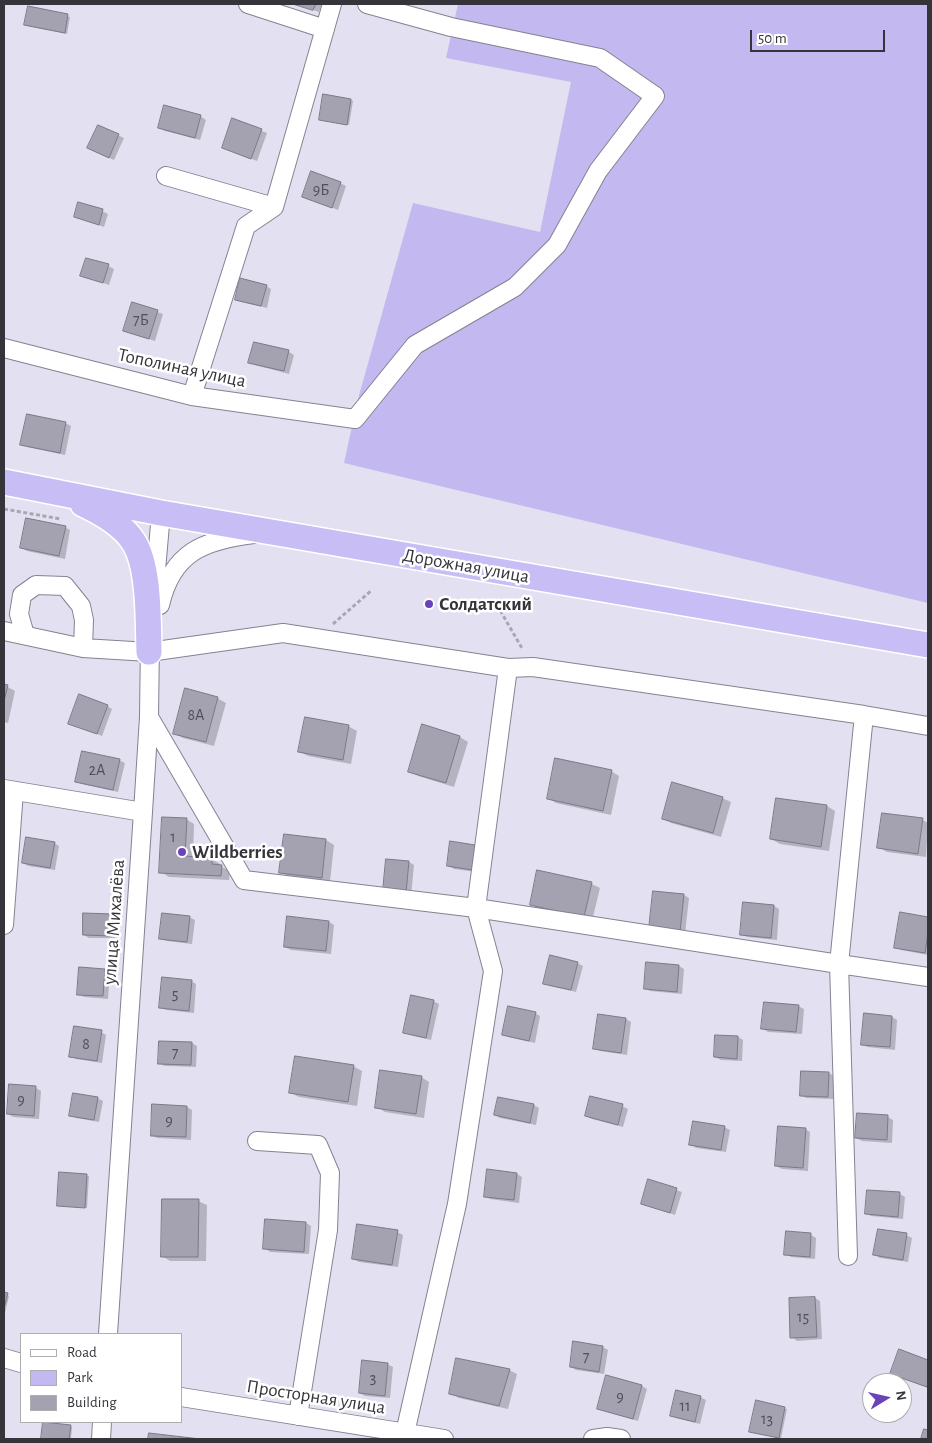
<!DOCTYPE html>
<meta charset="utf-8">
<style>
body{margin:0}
#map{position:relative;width:932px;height:1443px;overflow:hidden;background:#e3e0f1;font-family:"Alegreya Sans",sans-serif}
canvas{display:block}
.frame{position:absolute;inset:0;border:5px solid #35343a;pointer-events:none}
.legend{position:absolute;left:20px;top:1333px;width:162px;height:90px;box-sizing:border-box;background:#fff;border:1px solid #aeaeb0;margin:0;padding:6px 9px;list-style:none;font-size:15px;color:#35343a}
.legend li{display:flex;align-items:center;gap:10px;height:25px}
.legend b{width:25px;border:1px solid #aeaeb0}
.north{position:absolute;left:862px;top:1373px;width:50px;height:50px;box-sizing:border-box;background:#fff;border:1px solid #aeaeb0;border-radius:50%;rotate:81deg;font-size:14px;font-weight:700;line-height:20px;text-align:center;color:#35343a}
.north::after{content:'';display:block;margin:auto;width:18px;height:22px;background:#6a43bb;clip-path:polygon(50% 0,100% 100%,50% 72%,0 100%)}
.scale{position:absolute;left:750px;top:30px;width:135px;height:22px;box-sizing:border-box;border:2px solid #35343a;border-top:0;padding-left:6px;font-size:15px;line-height:18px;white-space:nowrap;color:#35343a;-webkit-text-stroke:4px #fff;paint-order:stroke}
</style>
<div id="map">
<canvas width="932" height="1443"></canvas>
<div class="frame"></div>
<ul class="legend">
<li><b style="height:6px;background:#fff"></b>Road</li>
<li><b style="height:14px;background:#c3b8ef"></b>Park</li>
<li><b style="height:14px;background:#a4a1b0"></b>Building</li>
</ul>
<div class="north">N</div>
<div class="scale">50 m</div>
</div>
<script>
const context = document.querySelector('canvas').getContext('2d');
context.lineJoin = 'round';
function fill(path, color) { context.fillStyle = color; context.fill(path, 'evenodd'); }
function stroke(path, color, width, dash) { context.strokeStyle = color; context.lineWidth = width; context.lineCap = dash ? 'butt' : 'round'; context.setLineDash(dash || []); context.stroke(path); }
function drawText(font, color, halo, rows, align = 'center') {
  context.font = font + ' "Alegreya Sans",sans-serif'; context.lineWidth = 5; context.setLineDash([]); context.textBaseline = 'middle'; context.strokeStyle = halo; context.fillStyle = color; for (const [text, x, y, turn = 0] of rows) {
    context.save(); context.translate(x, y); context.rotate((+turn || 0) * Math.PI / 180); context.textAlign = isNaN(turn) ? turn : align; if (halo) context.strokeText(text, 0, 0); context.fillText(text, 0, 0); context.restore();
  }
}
const green = new Path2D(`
 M458,4H928V603L344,463L358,399L413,203L540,232L571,82L446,58Z`);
const shadow = new Path2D(`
 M294,4H322L319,12Z
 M29,7L70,17L67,34L27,26Z
 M351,100L353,101L349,125L320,119Z
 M200,116L206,120L200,140L165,131L159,128Z
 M233,120L267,133L257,161L228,150Z
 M98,126L124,138L114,160L94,151Z
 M340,183L346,186L338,210L303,196Z
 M102,211L108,214L104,227L76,217Z
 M108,266L114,269L109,285L82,275Z
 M266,286L271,289L267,308L241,302L236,299Z
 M132,304L163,314L155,341L130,333Z
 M254,343L289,352L294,355L289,374L255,365L250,362Z
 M65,423L71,426L65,455L27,447L22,444Z
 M65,527L70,530L65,559L27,551L22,548Z
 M4,685L15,691L8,723L4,722Z
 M217,698L226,703L214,746L183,738L175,733Z
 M107,706L112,709L102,736L70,723Z
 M348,726L357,731L351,764L308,756L300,752Z
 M460,737L468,742L454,787L418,776L410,771Z
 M119,760L125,763L118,792L82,784L76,781Z
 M611,771L619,776L611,815L556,803L548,798Z
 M722,798L731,802L721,837L671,823L663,819Z
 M827,806L835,811L829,851L780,844L771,839Z
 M186,819L194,824L193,858L212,859L220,864V866L230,871L229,880L169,877L161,872Z
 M923,820L928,823L926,857L887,852L878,847Z
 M326,840L334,845L330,882L289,877L281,872Z
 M54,843L59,846L55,870L28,866L23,863Z
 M451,843L475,846L480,849L477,872L454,869L448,865Z
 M409,862L414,865L411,896L389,894Z
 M592,884L600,888L592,921L539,909L531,904Z
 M684,895L689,898L685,934L656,931Z
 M774,906L779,909L777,940L747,937L741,934Z
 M901,914L928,918V955L901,950L895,947Z
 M113,915L118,918V938H89L84,935Z
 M189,917L195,920L192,944L166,941L160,938Z
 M329,922L334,925L331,954L291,950L285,947Z
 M577,963L583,966L576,992L550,986L545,983Z
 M679,966L684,969L682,994L650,991L645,988Z
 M105,970L110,973L108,999L84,997L78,994Z
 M191,981L196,984L194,1013L166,1010L161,1007Z
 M433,1001L439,1004L431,1040L410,1035L405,1032Z
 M798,1006L804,1009L802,1034L768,1032L763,1029Z
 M535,1013L540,1016L535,1043L508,1037L503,1034Z
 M865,1015L892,1017L897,1020L895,1050L867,1047L862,1044Z
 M599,1016L626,1019L631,1022L627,1055L600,1051L594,1048Z
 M101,1032L106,1035L102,1063L76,1059L71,1056Z
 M738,1037L743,1040L742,1061L721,1060L715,1057Z
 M192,1043L197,1046L196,1067L165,1066L159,1063Z
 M353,1066L362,1071L357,1106L299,1097L291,1093Z
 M829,1073L834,1076L833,1099L806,1098L801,1095Z
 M421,1077L429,1082L424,1118L385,1112L377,1107Z
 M36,1088L41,1091L39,1119L13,1117L8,1114Z
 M97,1098L103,1101L99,1122L76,1118L71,1115Z
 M499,1098L534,1105L539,1108L536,1125L500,1118L495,1115Z
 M622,1106L628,1109L623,1127L592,1119L586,1116Z
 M187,1107L192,1110L191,1140L157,1138L152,1135Z
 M858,1115L888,1117L893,1120L892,1143L862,1141L856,1138Z
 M724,1127L730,1130L726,1152L696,1148L690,1144Z
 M805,1129L810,1132L808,1171L782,1169L776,1166Z
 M61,1173L89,1176L87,1208L58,1205Z
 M517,1174L522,1177L519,1203L490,1199L485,1196Z
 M649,1181L682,1192L675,1215L642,1203Z
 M900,1194L905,1197L903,1219L871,1216L866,1213Z
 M198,1201L207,1205L206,1261H170L162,1256Z
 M306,1223L311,1226L309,1254L270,1252L265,1248Z
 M397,1232L403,1235L398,1267L359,1262L353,1259Z
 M787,1233L811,1235L816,1238L815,1259L791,1257L786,1254Z
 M906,1235L912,1238L908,1262L880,1258L875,1255Z
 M4,1294L9,1296L4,1317Z
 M815,1298L820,1301L822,1339L797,1341L792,1337Z
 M603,1347L608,1350L604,1374L576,1370L571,1367Z
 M900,1350L928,1361V1388L891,1373Z
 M387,1364L393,1367L390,1398L365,1396L360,1393Z
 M509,1370L517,1374L508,1409L459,1398L450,1393Z
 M642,1386L647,1389L638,1421L604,1411L598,1408Z
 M700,1397L706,1400L700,1424L676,1418L671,1415Z
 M757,1402L787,1409L781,1438L753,1432Z
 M44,1422L72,1427L71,1439H42Z`);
const building = new Path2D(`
 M293,4H316L313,10Z
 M28,6L68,14L65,33L24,25Z
 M323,94L351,99L347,125L319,120Z
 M164,105L201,115L195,138L158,128Z
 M232,118L262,129L251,159L222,148Z
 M98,125L119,134L109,158L87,148Z
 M311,171L341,182L332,208L302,197Z
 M78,202L103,209L99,225L74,217Z
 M86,258L109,264L103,283L80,276Z
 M240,278L267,285L261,306L235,300Z
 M132,302L158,310L149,339L123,331Z
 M254,342L289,350L284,371L248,363Z
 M27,414L66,422L60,453L20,445Z
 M26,518L66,526L59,556L20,548Z
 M4,684L8,685L4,701Z
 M185,688L218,697L206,742L173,734Z
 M79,694L108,705L97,734L68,724Z
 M305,717L349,725L343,760L298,752Z
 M422,724L460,736L446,783L408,772Z
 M82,751L120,759L113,790L75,782Z
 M555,758L612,770L603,811L547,799Z
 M672,782L723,797L713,833L662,819Z
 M776,798L827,805L821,847L770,839Z
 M882,813L923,818L918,854L877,848Z
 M162,817L187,818L185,856L212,858V864L222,865L221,876L159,873Z
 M284,834L326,839L322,878L279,873Z
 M26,837L55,842L50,868L22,863Z
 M450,841L475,845L472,870L447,866Z
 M386,859L409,861L406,893L383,891Z
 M537,870L592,882L584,917L530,905Z
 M653,891L684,894L680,932L649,929Z
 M743,902L774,905L771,938L740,935Z
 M900,912L928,917V933L925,953L894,948Z
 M83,913L113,914V936L83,935Z
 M162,913L190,916L187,942L159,939Z
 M287,916L329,921L326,951L284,947Z
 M550,955L578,962L571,990L543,984Z
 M646,962L679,965L677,992L644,989Z
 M79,967L105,969L103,996L77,995Z
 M162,977L192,980L189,1011L159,1008Z
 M411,995L434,1000L426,1038L403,1033Z
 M764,1002L799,1005L796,1032L761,1029Z
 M508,1006L536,1012L529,1041L502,1035Z
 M864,1013L892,1016L890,1047L861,1045Z
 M598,1014L626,1018L621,1053L593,1049Z
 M74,1026L102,1030L97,1061L69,1057Z
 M715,1035L738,1036L737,1059L714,1057Z
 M159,1041L192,1042L191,1065L158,1064Z
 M295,1056L354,1065L348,1102L289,1093Z
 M380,1070L422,1076L416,1114L375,1108Z
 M801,1071L829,1072L828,1097L800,1096Z
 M9,1084L36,1086L34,1116L7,1114Z
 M73,1093L98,1097L94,1120L69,1116Z
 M590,1096L623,1104L618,1125L585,1116Z
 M498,1097L534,1104L530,1123L494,1115Z
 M152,1104L187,1106L186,1137L151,1136Z
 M857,1113L888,1115L887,1140L855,1138Z
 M693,1121L725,1126L721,1150L689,1145Z
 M778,1126L806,1128L803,1168L775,1166Z
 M487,1169L517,1173L514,1200L484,1197Z
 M59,1172L87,1174L85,1208L57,1206Z
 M648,1179L677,1188L670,1213L641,1204Z
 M867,1190L900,1192L898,1217L865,1214Z
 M162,1199H199L198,1257H161Z
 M265,1219L306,1222L304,1252L263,1249Z
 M357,1224L398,1230L392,1265L352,1259Z
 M878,1229L907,1233L903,1260L873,1255Z
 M786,1231L811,1233L810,1257L784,1255Z
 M4,1292L8,1293L4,1308Z
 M815,1297L817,1337L790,1338L789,1298Z
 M573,1341L603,1346L599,1372L570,1367Z
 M899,1349L928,1360V1383L927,1387L890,1374Z
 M456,1358L510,1369L499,1406L449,1394Z
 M362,1360L388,1363L385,1396L359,1393Z
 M606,1375L642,1385L633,1419L597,1409Z
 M676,1390L701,1396L695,1422L670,1416Z
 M756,1400L785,1407L779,1438L749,1432Z
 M43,1422L71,1425L69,1439H41Z
 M924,1429L928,1430V1439H921Z
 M149,1433L200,1439H148Z`);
const path = new Path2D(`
 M4,509L61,519
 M497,605L523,650
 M333,624L372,590`);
const minor = new Path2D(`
 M248,4L325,29
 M166,176L274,207
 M4,348L192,396L355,419L415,345L515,287L557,245L598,171L655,96L600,58L451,27L367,4
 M192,396L246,226L274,207L332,4
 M154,593L161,513
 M160,605C172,552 204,540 254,534
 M4,631L83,648L149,652L283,633L508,668L533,667L864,715L928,726
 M25,635L19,614L22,595L36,585L65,586L81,606L84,620L83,648
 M149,717L244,880L476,908L839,964L928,977
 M4,789L143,812
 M4,925L14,791
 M257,1141L318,1145L330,1173L328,1230L298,1416
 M848,1256L839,964L864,715
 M108,1334L143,812L149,717L150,641
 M4,1358L21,1363
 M181,1397L444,1439
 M405,1433L457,1204L493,971L476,908L508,668
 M101,1439L102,1422
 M593,1439L607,1437L621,1439`);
const highway = new Path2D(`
 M4,482L161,513L928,645
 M83,504C100,512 122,524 133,541C150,566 148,622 149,652`);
const markers = [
 [429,604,5,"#6a43bb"],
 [182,852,5,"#6a43bb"]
];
const numberNames = [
 ["9Б",321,190],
 ["7Б",141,320],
 ["8А",196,715],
 ["2А",97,770],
 ["1",173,837],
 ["5",175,994],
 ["8",86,1044],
 ["7",175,1053],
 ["9",21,1100],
 ["9",169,1121],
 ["15",803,1317],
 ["7",586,1357],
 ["3",373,1378],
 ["9",620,1397],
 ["11",685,1406],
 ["13",767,1419]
];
const streetNames = [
 ["Тополиная улица",182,368,12],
 ["Дорожная улица",466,566,10],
 ["улица Михалёва",114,922,-86],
 ["Просторная улица",316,1397,9]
];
const poiNames = [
 ["Солдатский",439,604],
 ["Wildberries",192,852]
];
fill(green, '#c3b8ef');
fill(shadow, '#0003');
fill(building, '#a4a1b0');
stroke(building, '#7b7987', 1);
stroke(minor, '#858291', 20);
stroke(highway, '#fff', 28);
stroke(path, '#a9a6b4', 3, [4, 2.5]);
stroke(minor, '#fff', 18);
stroke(highway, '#c8bdf4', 25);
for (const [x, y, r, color] of markers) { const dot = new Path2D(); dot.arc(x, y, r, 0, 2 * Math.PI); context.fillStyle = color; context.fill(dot); stroke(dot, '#fff', 2); }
drawText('16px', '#514f58', null, numberNames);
drawText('19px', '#35343a', '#fff', streetNames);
drawText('bold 19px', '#35343a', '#fff', poiNames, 'left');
</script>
